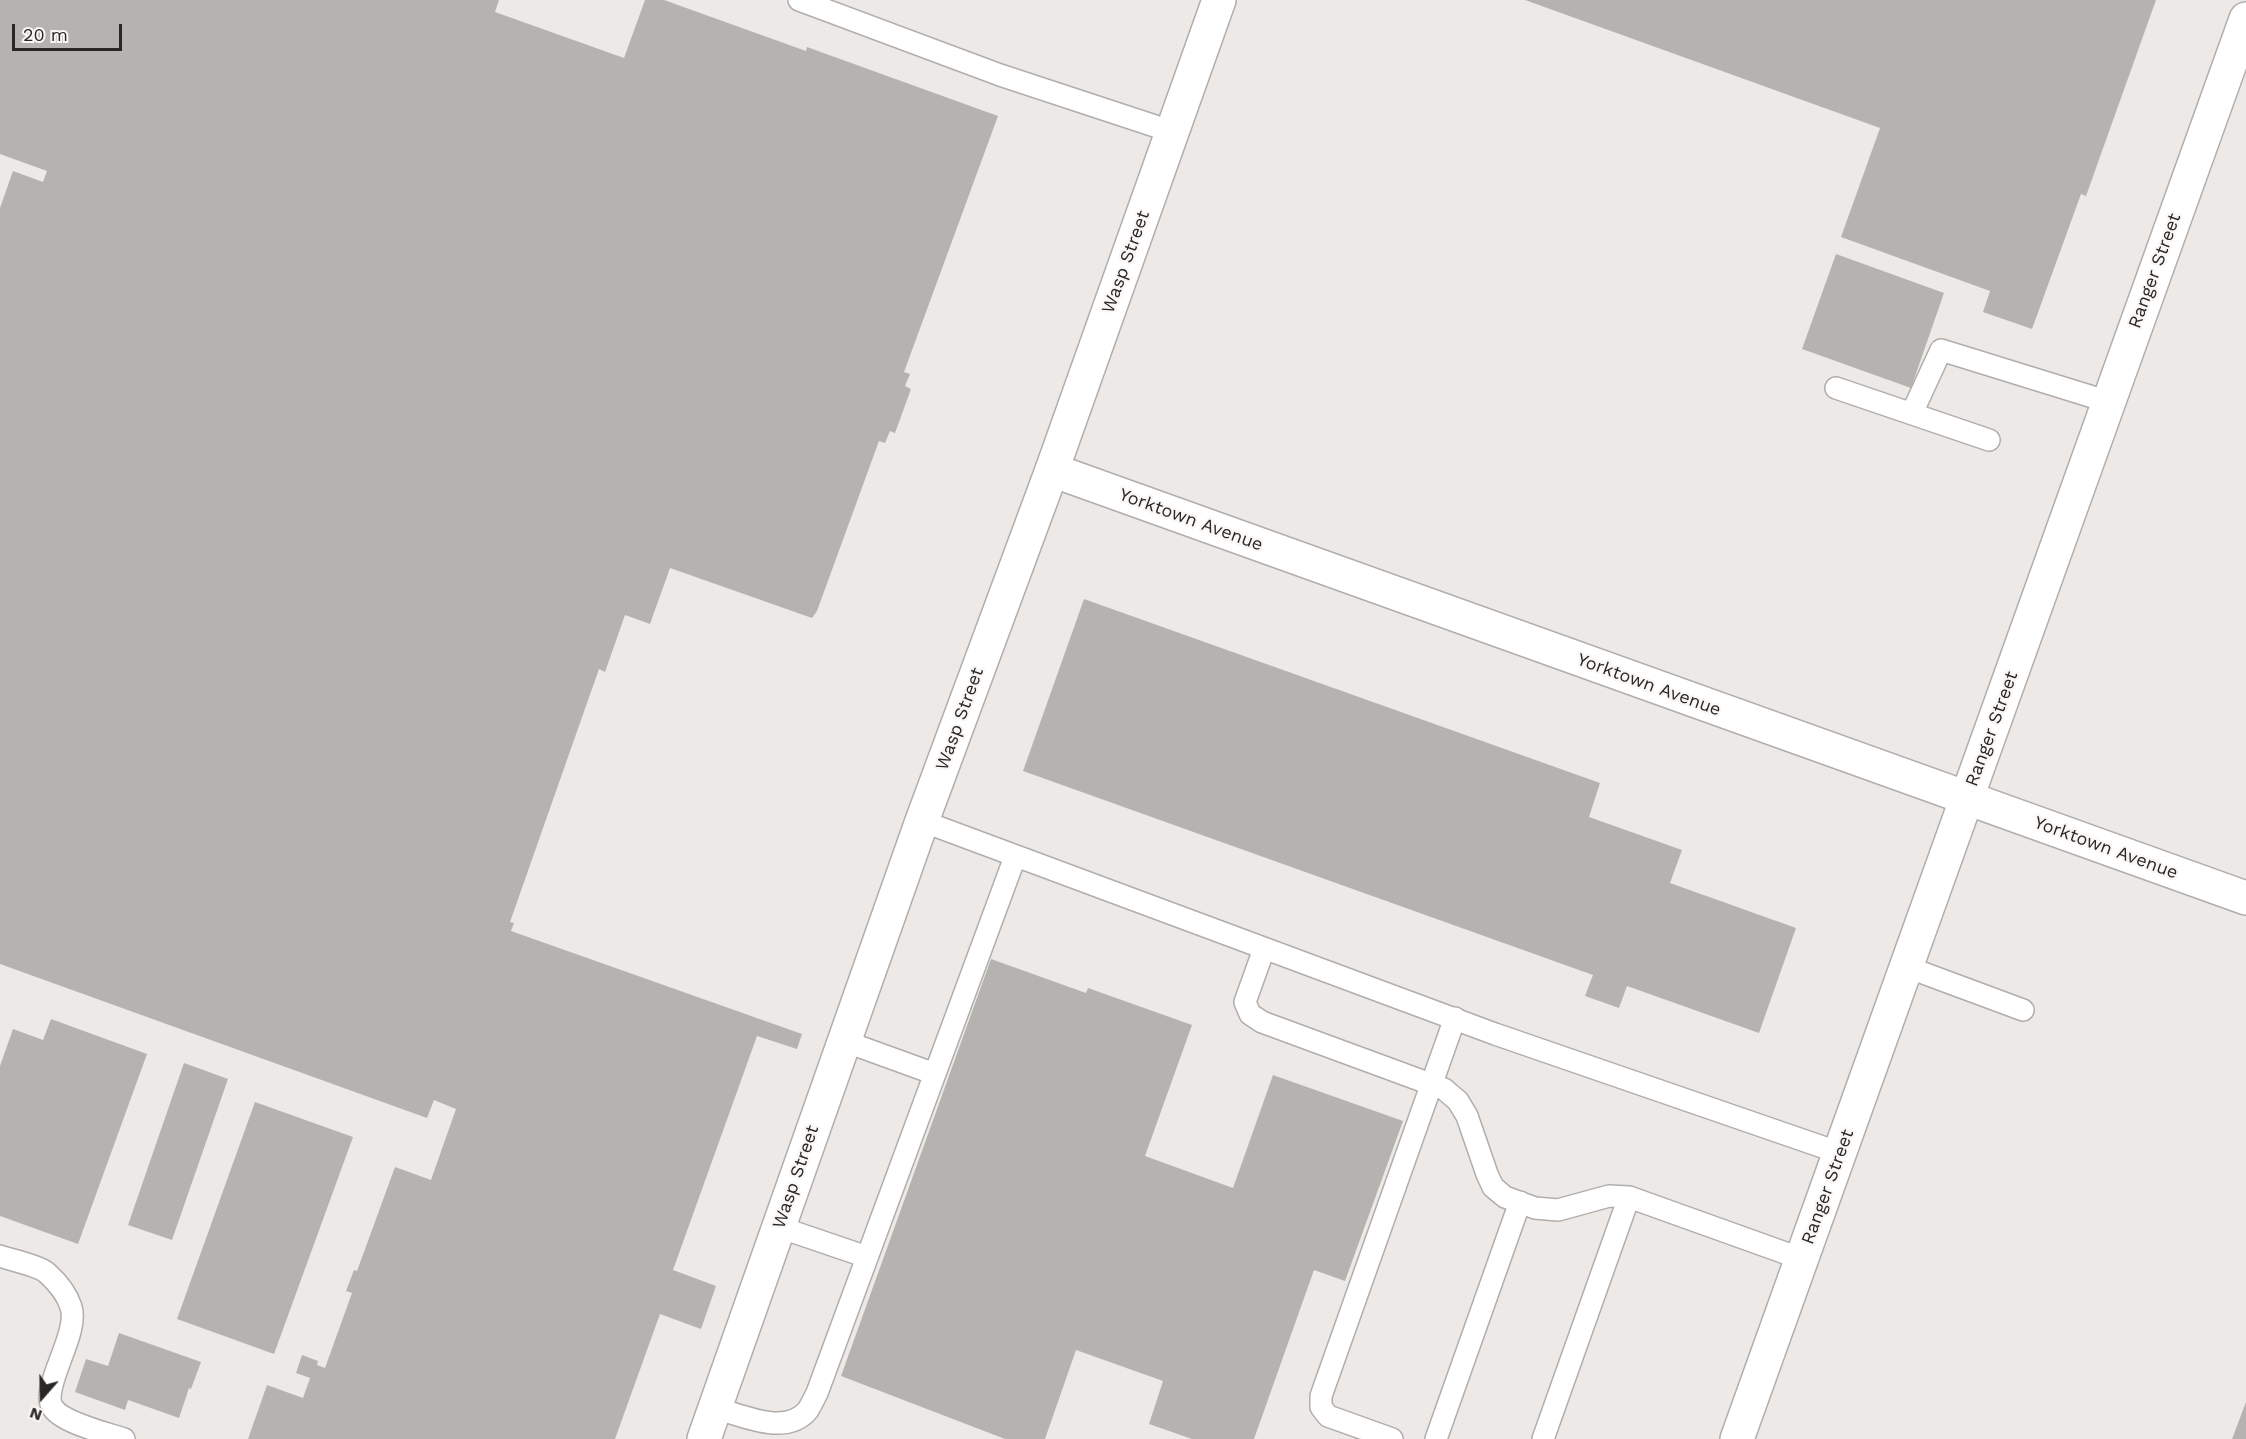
<!DOCTYPE html>
<style>
body{margin:0}
#map{position:relative;width:2246px;height:1439px;overflow:hidden;background:#ede9e7;font-family:"Work Sans",sans-serif}
canvas{display:block}
.north{position:absolute;left:12px;top:1367px;width:60px;height:60px;-webkit-text-stroke:4px #faf6f4;paint-order:stroke;rotate:200deg;font-size:16px;font-weight:700;line-height:24px;text-align:center;color:#282726}
.north::after{content:'';display:block;margin:auto;width:21px;height:27px;background:#282726;clip-path:polygon(50% 0,100% 100%,50% 72%,0 100%)}
.scale{position:absolute;left:12px;top:24px;width:110px;height:27px;box-sizing:border-box;border:3px solid #282726;border-top:0;padding-left:8px;font-size:18px;line-height:21px;white-space:nowrap;color:#282726;-webkit-text-stroke:4px #faf6f4;paint-order:stroke}
</style>
<div id="map">
<canvas width="2246" height="1439"></canvas>
<div class="north">N</div>
<div class="scale">20 m</div>
</div>
<script>
const context = document.querySelector('canvas').getContext('2d');
context.lineJoin = 'round';
function fill(path, color) { context.fillStyle = color; context.fill(path, 'evenodd'); }
function stroke(path, color, width, dash) { context.strokeStyle = color; context.lineWidth = width; context.lineCap = dash ? 'butt' : 'round'; context.setLineDash(dash || []); context.stroke(path); }
function drawText(font, color, halo, rows, align = 'center') {
  context.font = font + ' "Work Sans",sans-serif'; context.lineWidth = 4.5; context.setLineDash([]); context.textBaseline = 'middle'; context.strokeStyle = halo; context.fillStyle = color; for (const [text, x, y, turn = 0] of rows) {
    context.save(); context.translate(x, y); context.rotate((+turn || 0) * Math.PI / 180); context.textAlign = isNaN(turn) ? turn : align; if (halo) context.strokeText(text, 0, 0); context.fillText(text, 0, 0); context.restore();
  }
}
const building = new Path2D(`
 M0,0H499L495,12L624,58L645,0H664L806,51L807,47L998,116L904,372L910,374L905,386L911,389L895,433L890,431L885,443L879,441L817,611L812,618L670,568L650,624L625,615L605,672L599,669L510,922L514,923L511,931L802,1034L797,1049L757,1036L673,1270L716,1286L701,1329L660,1314L615,1439H248L267,1385L303,1398L310,1378L296,1373L302,1355L318,1361L317,1365L325,1368L352,1293L346,1291L354,1270L357,1271L395,1167L431,1180L456,1109L434,1100L427,1118L0,964V208L13,171L43,182L47,171L0,154Z
 M1525,0H2156L2086,196L2081,194L2032,329L1983,312L1990,291L1841,237L1880,128Z
 M1836,254L1944,293L1911,388L1802,349Z
 M1084,599L1600,783L1589,817L1682,850L1670,883L1796,928L1759,1033L1627,986L1619,1008L1585,996L1593,975L1023,771Z
 M991,959L1086,993L1088,988L1192,1025L1145,1156L1233,1188L1273,1075L1403,1121L1345,1281L1314,1270L1254,1439H1192L1149,1424L1163,1381L1076,1350L1045,1439H1005L841,1376Z
 M51,1019L147,1054L78,1244L0,1216V1066L13,1029L43,1040Z
 M184,1063L228,1079L172,1240L128,1225Z
 M255,1102L353,1137L274,1354L177,1319Z
 M119,1333L201,1362L191,1389L189,1388L179,1418L128,1400L125,1410L75,1392L86,1359L108,1366Z
 M2246,1402V1439H2232Z`);
const lane = new Path2D(`
 M799,0L1000,75L1173,132
 M1836,388L1989,440
 M1912,413L1941,350L2109,402
 M922,821L1495,1034L1840,1153
 M1264,949L1245,1002L1250,1014L1262,1022L1444,1089L1458,1101L1467,1116L1487,1174L1493,1187L1505,1197L1535,1208L1558,1210L1609,1196L1629,1197L1802,1259
 M1907,967L2023,1010
 M844,1041L935,1074
 M779,1227L867,1257
 M0,1256C11,1260 40,1266 47,1273C57,1282 67,1294 71,1307C80,1334 39,1389 53,1408C63,1423 106,1433 124,1439
 M715,1408C742,1415 786,1437 808,1410C811,1405 814,1399 817,1393L1015,857
 M1392,1439L1328,1416L1321,1407V1396L1455,1018
 M1436,1439L1520,1202
 M1543,1439L1629,1197`);
const street = new Path2D(`
 M704,1439L922,821L1052,470
 M1737,1439L2246,19`);
const secondary = new Path2D(`
 M1219,0L1052,470L2246,898`);
const streetNames = [
 ["Wasp Street",1126,262,-70],
 ["Ranger Street",2155,271,-70],
 ["Yorktown Avenue",1191,520,20],
 ["Yorktown Avenue",1649,685,20],
 ["Wasp Street",960,719,-70],
 ["Ranger Street",1992,729,-70],
 ["Yorktown Avenue",2106,848,20],
 ["Wasp Street",796,1177,-71],
 ["Ranger Street",1828,1187,-70]
];
fill(building, '#b5b3b0');
stroke(lane, '#b1adab', 24);
stroke(street, '#b1adab', 36);
stroke(secondary, '#b1adab', 36);
stroke(lane, '#fff', 21);
stroke(street, '#fff', 33);
stroke(secondary, '#fff', 33);
drawText('18px', '#282726', '#faf6f4', streetNames);
</script>
